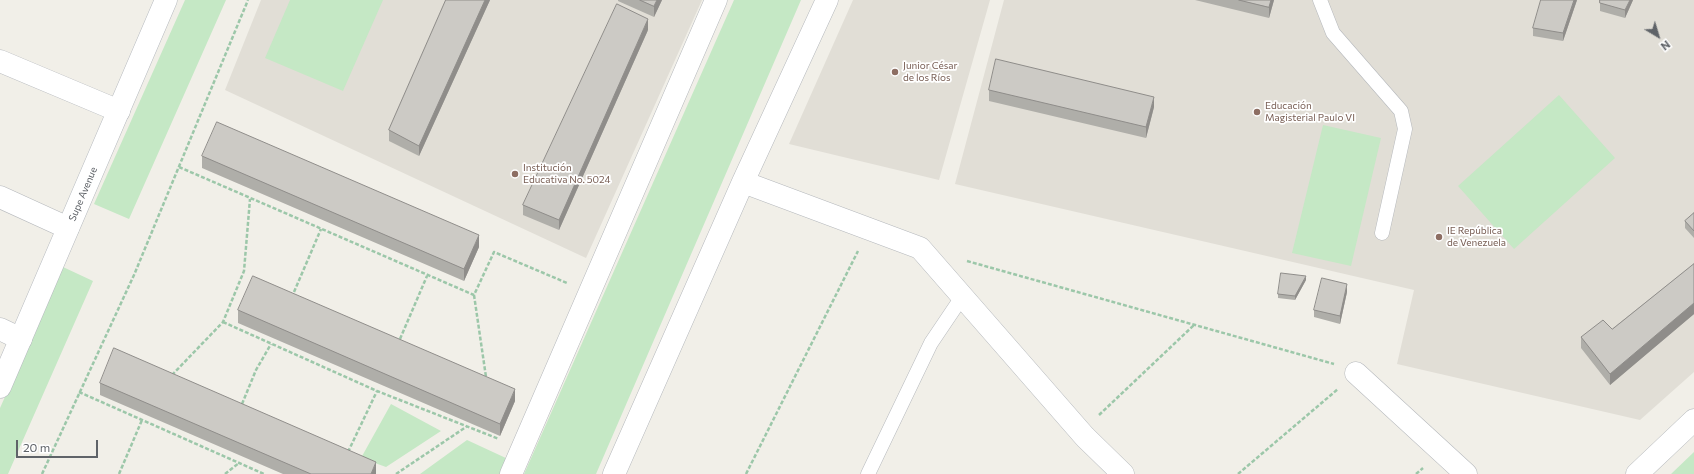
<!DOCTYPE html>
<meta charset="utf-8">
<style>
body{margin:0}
#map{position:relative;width:1694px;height:474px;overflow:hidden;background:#f1efe8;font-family:Commissioner,sans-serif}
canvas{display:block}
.north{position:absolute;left:1638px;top:16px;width:40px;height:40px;-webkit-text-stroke:3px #fff;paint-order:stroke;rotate:142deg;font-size:11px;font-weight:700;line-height:16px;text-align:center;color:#5f6368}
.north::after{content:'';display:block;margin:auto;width:14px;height:18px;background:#5f6368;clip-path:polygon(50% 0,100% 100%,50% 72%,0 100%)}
.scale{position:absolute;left:16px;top:440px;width:82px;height:18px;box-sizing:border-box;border:2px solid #5f6368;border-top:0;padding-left:5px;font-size:12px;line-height:14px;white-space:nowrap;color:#5f6368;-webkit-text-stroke:3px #fff;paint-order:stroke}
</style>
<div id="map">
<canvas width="1694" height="474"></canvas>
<div class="north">N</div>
<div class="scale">20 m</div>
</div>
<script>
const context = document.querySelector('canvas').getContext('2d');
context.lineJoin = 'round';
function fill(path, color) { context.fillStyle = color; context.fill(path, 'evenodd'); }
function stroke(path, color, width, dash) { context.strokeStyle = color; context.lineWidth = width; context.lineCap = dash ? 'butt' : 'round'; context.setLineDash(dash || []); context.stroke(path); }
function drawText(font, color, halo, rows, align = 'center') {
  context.font = font + ' Commissioner,sans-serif'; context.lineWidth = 3.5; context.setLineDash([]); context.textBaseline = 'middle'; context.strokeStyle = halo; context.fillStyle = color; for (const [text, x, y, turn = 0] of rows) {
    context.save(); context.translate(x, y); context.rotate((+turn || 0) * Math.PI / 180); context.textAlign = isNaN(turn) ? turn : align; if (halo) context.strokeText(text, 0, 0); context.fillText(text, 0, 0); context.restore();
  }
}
const education = new Path2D(`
 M261,0H702L586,258L225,90Z
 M853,0H990L939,180L789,144Z
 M1004,0H1694V372L1640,420L1397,364L1414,290L955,184Z`);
const green = new Path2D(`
 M185,0H226L129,219L94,204Z
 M290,0H383L343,91L265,58Z
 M734,0H801L596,474H524Z
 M1559,95L1615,158L1514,249L1458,186Z
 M1323,125L1381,138L1351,266L1292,253Z
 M63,267L93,281L8,474H0V408Z
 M391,404L441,431L386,467L361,458Z
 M467,440L508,459L501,474H420Z
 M1694,452V474H1671Z`);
const path = new Path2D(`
 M179,167L474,295L494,252L567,283
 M967,261L1334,364
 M294,292L321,229
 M474,295L486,377
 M223,322L377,391L499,439
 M400,339L427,276
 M172,375L223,322L244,271L250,199
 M79,392L264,474
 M242,404L256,370L271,344
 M1099,415L1194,325
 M348,452L377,391
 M42,474L134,275L248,0
 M119,474L142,420
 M225,474L239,463
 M396,474L466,427
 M746,474L858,251
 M1238,474L1338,389
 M1416,474L1423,468`);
const lane = new Path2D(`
 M1320,0L1333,33L1401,111L1405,129L1382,233
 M868,474L931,343L962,297`);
const street = new Path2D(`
 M0,61L119,111
 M743,182L920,248L1085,437L1123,474
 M0,197L68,228
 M0,329L21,339
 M1356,373L1466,474
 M511,474L716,0
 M614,474L743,182L827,0
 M1637,474L1694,420`);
const secondary = new Path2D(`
 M0,387L166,0`);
const wall = new Path2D(`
 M446,0H490L419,156L389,141V130Z
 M618,0H662L654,17L618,1Z
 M1195,0H1274L1269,18Z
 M1577,0L1563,41L1533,36V28Z
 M1633,0L1625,18L1600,11V3Z
 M648,30L559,230L523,215V205Z
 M989,90L1154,107L1146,138L989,101Z
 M202,156L479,247L464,281L202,168Z
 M1694,213V238L1685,228V221Z
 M1694,264V314L1610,385L1581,348V337L1612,329Z
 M1306,280L1295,300L1278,298V294Z
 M1347,292L1340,324L1314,317V310Z
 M238,310L515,401L500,436L238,323Z
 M100,383L376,474H283L100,395Z`);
const shadedWall = new Path2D(`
 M485,0H490L419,156V146Z
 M657,0H662L654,17V6Z
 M1271,0H1274L1269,18V7Z
 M1574,0H1577L1563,41V33Z
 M1630,0H1633L1625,18V10Z
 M648,19V30L559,230V220Z
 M1154,97V107L1146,138V127Z
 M479,235V247L464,281V269Z
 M1306,276V280L1295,300V296Z
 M1347,284V292L1340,324V316Z
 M1694,303V314L1610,385V374Z
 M515,389V401L500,436V424Z
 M376,462V474H371Z`);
const building = new Path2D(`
 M446,0H485L419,146L389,130Z
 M640,0H657L654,6Z
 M1239,0H1271L1269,7Z
 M1541,0H1574L1563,33L1533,28Z
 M1600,0H1630L1625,10L1600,3Z
 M617,4L648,19L559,220L523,205Z
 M996,59L1154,97L1146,127L989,90Z
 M217,122L479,235L464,269L202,156Z
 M1694,213V231L1685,221Z
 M1694,264V303L1610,374L1581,337L1603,320L1612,329Z
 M1281,273L1306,276L1295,296L1278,294Z
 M253,276L515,389L500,424L238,310Z
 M1322,278L1347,284L1340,316L1314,310Z
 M114,348L376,462L371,474H311L100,383Z`);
const markers = [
 [895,72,4,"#8d6e63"],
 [1257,112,4,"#8d6e63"],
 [515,174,4,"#8d6e63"],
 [1439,237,4,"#8d6e63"]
];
const educationNames = [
 ["Junior César",903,66],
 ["de los Ríos",903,78],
 ["Educación",1265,106],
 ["Magisterial Paulo VI",1265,118],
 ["Institución",523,168],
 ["Educativa No. 5024",523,180],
 ["IE República",1447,231],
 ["de Venezuela",1447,243]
];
const streetNames = [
 ["Supe Avenue",83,194,-67]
];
fill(education, '#e1ded6');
fill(green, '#c5e8c5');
stroke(lane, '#b5b8bc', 15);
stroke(street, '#b5b8bc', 23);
stroke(secondary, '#b6babf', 23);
stroke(path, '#9cc7a9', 2.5, [4, 2]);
stroke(lane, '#fff', 14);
stroke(street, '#fff', 22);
stroke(secondary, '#fff', 22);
fill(wall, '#afaea9');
fill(shadedWall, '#8f8d8a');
fill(building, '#cccac5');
stroke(building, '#8f8d8a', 1);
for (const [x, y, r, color] of markers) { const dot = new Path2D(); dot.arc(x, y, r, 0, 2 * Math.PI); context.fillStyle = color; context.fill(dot); stroke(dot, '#fff', 1.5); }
drawText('10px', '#785e54', '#fff', educationNames, 'left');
drawText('10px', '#5f6368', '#fff', streetNames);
</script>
